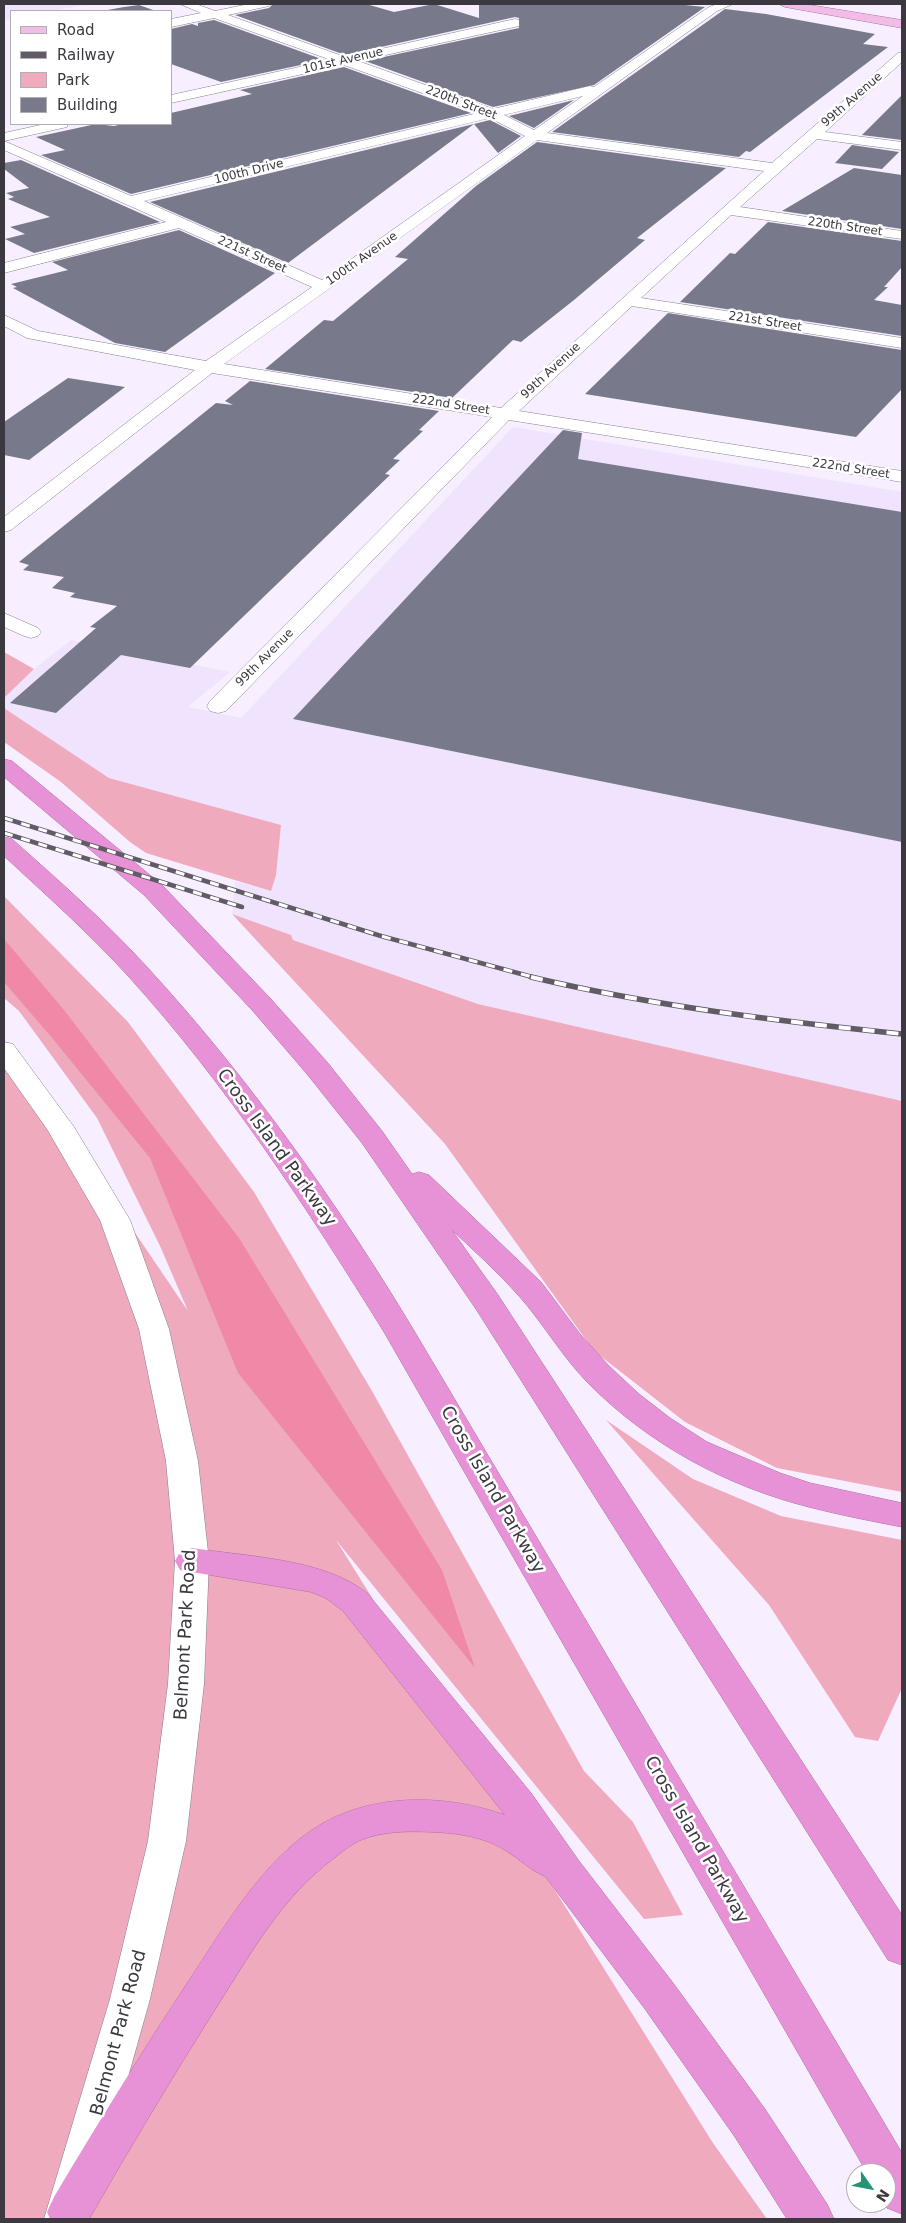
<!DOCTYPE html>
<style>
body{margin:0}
#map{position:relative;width:906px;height:2223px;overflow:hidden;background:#f7efff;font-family:"DejaVu Sans",sans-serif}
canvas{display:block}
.frame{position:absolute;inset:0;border:5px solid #3c3840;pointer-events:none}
.legend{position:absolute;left:10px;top:10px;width:162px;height:115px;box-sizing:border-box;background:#fff;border:1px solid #b1afb3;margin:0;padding:6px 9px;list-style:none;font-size:15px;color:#3c3840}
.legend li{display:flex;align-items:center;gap:10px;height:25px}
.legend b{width:25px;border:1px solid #b1afb3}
.north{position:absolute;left:846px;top:2163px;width:50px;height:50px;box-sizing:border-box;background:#fff;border:1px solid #b1afb3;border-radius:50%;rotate:123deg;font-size:14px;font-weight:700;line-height:20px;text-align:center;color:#3c3840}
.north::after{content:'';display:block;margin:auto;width:18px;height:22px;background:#259475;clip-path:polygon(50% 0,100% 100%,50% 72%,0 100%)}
</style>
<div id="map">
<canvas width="906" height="2223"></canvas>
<div class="frame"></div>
<ul class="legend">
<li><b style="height:6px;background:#f1bde6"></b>Road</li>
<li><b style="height:6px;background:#605b65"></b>Railway</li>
<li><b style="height:14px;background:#f0aabd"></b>Park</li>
<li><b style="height:14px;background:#787a8c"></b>Building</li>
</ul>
<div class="north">N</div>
</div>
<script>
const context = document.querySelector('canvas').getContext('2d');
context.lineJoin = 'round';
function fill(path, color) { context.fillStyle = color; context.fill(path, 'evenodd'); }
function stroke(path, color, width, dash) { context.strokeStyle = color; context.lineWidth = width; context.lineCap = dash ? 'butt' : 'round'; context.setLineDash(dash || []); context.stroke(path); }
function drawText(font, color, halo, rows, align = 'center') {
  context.font = font + ' "DejaVu Sans",sans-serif'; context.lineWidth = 5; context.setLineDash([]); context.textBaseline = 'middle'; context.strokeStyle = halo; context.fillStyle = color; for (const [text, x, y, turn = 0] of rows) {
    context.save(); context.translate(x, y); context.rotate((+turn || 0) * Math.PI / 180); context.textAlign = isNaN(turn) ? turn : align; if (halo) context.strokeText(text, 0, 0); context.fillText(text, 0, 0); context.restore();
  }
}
const built = new Path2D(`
 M4,4H91L51,11H11V19L4,20Z
 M513,427L902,492V1118L643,1042L478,1004L293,940L291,935L232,914L235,881L271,891L281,825L109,778L4,708V698L34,669L71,640L230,672L188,707L241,718Z`);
const green = new Path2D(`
 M4,652L34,669L4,698Z
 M4,708L109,778L281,825L276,875L271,891L146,853L130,842L61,782L4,742Z
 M4,896L128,1022L254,1192L372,1391L584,1771L633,1822L683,1915L644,1919L336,1540L713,2143L767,2219H4V1039L188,1311L160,1246L97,1118L19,1011L4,998Z
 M232,914L291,935L293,940L478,1004L902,1101V1492L777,1468L685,1422L594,1351L445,1144Z
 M606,1420L693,1479L781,1516L902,1540V1688L878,1741L855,1737L769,1605Z`);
const forest = new Path2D(`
 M4,939L64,1010L239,1238L442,1570L475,1668L238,1373L150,1158L53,1039L4,982Z`);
const building = new Path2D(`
 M273,4H366L394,12L434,4L479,18V4H675L705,7L594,85L493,107L365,61L519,28V18L515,17L345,55L235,15L269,8Z
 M139,5L156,11H102L124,7Z
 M725,9L766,14L875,34L863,44L888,47L750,152L746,151L739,157L552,132Z
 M214,20L324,60L221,82L171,64V29L192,24L198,26V23Z
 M344,67L471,113L131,194L41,155L65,150L36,137L96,124L114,126L123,124H171V113L252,94L240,90Z
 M902,95V140L862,135Z
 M574,100L534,128L509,116Z
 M490,120L521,136L498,153L474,124Z
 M474,124L288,263L150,202Z
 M537,142L726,168L637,238L645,240L574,300L521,342L513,340L452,398L265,369L324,320L333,321L408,259L395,257L476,186Z
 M852,145L899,152L882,169L835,163Z
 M21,160L160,222L34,253L5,239L25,234L10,227L50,217L8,199L14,197L6,193L29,188L4,169V163Z
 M854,168L902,175V229L782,211Z
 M768,222L902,241V267L884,287H888L874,300L902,305V336L680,302L730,253L735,254Z
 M179,230L275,273L165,352L115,343L13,288L17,287L11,284L68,270L52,262Z
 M668,313L902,350V389L856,437L585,394Z
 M68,378L125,387L29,460L4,455V422Z
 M250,381L439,411L419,430L423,431L393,459L400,460L385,474L390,475L190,668L121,655L56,713L10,703L96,628L90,627L117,606L70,597L75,593L52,588L64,577L23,570L29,565L19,562L216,403L233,405L225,401Z
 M563,430L582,433L578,459L902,512V842L293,719Z`);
const street = new Path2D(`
 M180,4H196L215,11L249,4H271L269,6L228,15L345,57L515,19L519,20V26L358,61L493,109L590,86L594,87L709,7L717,4H733L717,11L547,133L772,163L898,53L902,52V62L825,132L902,142V150L817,139L740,207L902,231V239L731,215L641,298L902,338V348L632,306L519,411L902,471V482L509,420L226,711L218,713L210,711L207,706L210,701L492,417L212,373L11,530L4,532V517L195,370L27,338L4,326V315L38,331L206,361L312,287L179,228L4,273V263L166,222L4,150V133L45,124H68L67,127L4,141L131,196L478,113L344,65L171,103V95L331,60L214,18L171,27V19L201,13ZM583,96L534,130L504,115ZM490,118L525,136L322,280L144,201ZM537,140L764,171L501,408L224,364Z
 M4,613L38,628L41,632L38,636L31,638L24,636L4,627Z
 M4,1042L13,1044L74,1127L130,1220L169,1329L198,1461L209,1561L204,1684L186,1841L150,1999L88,2219H44L110,1999L148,1841L168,1684L175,1561L166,1461L139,1329L100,1220L47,1129L4,1068Z`);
const primary = new Path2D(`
 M779,4H804L902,20V28L785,7Z`);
const highway = new Path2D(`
 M4,759L12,761L162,885L270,998L327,1062L382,1131L412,1174L419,1172L429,1175L541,1282L580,1334L609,1366L639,1394L670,1418L707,1442L780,1473L810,1483L902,1503V1527C871,1521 840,1515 809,1507C726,1486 648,1444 587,1382C561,1355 543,1323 519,1296C498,1272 474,1251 451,1229L498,1295L902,1915V1965L888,1960L476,1309L362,1143L307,1074L252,1010L144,895L4,777Z
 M4,837L12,839C58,880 105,921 147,967C248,1077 336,1201 413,1329L902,2153V2214L887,2208L884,2203H886V2173H867L384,1332C307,1208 227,1085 129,977C90,934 46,895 4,856Z
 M192,1548C248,1557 322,1558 367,1593L531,1793L579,1861L673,1983L765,2109L827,2204L834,2219H787L735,2137L645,2009L545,1876C531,1871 521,1860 508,1852C486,1837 458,1833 432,1832C410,1831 382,1831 361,1840C351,1844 342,1852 333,1859C283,1896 252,1951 219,2003C174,2074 131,2146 89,2219H50L47,2212L54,2197C98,2123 143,2050 190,1979C227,1923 271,1846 335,1817C388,1793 451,1796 505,1815L343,1611L326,1598L311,1592L180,1570L175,1561L180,1552Z`);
const railFar1 = new Path2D(`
 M4,818L381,936L536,978
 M4,833L242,907`);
const rail = new Path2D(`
 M531,977C653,1006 777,1021 902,1034`);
const farStreetnames = [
 ["101st Avenue",343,61,-13],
 ["99th Avenue",852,100,-41],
 ["220th Street",461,103,21],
 ["100th Drive",249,172,-14],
 ["220th Street",845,227,8],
 ["221st Street",252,255,24],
 ["100th Avenue",362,259,-35],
 ["221st Street",765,322,9],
 ["99th Avenue",551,371,-43],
 ["222nd Street",451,405,9],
 ["222nd Street",851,469,9],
 ["99th Avenue",265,658,-45]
];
const nearStreetnames = [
 ["Cross Island Parkway",276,1148,54],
 ["Cross Island Parkway",492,1490,60],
 ["Belmont Park Road",186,1635,-87],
 ["Cross Island Parkway",696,1840,60],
 ["Belmont Park Road",119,2033,-75]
];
fill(built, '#efe3fd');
fill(green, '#f0aabd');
fill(forest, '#ef89a7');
fill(building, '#787a8c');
stroke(street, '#867e8f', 1);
stroke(primary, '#ab72a2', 1);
stroke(highway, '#ab72a2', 1);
fill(street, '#fff');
fill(primary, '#f1bde6');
fill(highway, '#e791d6');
stroke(railFar1, '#605b65', 4.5);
stroke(rail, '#605b65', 5.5);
stroke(railFar1, '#fff', 3, [9]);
stroke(rail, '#fff', 4, [12]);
drawText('12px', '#3c3840', '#fff', farStreetnames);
drawText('18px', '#3c3840', '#fff', nearStreetnames);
</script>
